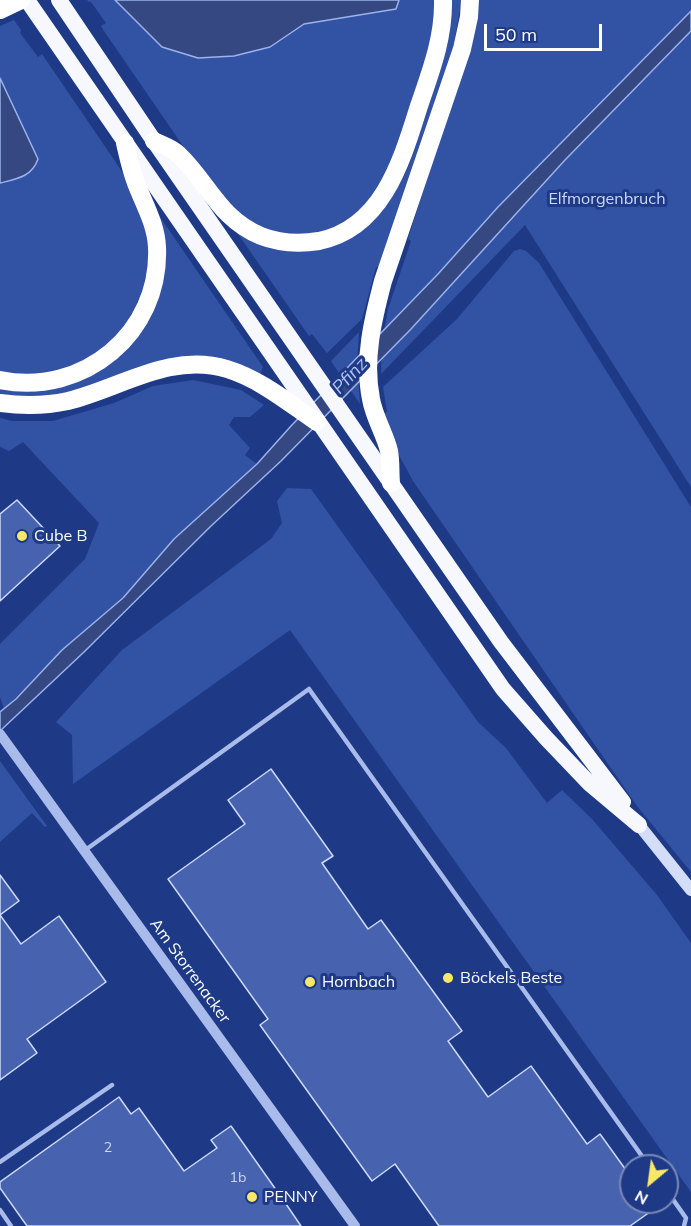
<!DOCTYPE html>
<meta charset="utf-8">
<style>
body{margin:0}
#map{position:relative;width:691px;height:1226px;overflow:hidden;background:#1e3a87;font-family:Mulish,sans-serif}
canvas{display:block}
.north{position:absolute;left:619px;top:1154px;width:60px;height:60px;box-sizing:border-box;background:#1e3a87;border:2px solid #7889b7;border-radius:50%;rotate:209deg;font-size:16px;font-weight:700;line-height:24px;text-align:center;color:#fff}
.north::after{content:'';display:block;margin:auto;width:21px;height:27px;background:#f9e867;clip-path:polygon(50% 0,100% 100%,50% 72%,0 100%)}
.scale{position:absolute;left:484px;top:24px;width:118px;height:27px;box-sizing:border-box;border:3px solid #fff;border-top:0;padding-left:8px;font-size:18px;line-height:21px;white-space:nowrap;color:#fff;-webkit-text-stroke:4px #1e3a87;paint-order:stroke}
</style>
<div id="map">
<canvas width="691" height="1226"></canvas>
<div class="north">N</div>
<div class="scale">50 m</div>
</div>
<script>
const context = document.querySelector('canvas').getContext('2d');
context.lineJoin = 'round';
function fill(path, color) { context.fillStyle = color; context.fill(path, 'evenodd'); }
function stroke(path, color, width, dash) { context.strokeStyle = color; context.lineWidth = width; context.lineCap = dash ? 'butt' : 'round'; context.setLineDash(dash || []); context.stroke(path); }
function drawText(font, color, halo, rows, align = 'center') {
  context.font = font + ' Mulish,sans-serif'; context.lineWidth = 6; context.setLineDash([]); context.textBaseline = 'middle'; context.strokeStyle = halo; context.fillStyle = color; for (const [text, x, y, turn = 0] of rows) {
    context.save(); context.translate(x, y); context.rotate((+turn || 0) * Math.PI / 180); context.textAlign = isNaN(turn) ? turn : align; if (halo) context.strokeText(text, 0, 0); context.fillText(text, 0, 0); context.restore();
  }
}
const green = new Path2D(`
 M87,0H436L430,51L389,170L360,212L334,228L317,233L290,235L265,229L236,212L203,175L104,31L101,26L106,23L91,2H89Z
 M452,0H462L452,53L380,268L376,267L362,319L327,353L312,334L309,336L236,231L258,243L367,226C382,212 393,196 403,178C413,159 418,137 425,117C437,79 453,40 452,0Z
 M479,0H691V487L525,225L381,374L382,343L388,309L411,241L408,239L475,27Z
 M14,20L21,30L20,33L38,57L42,54L121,170C131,187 141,208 146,228C159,290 120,354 59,370C40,375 20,374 0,372V26Z
 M158,214L263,367L260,375L172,359L138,367L112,378L56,397L0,396V388C53,399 103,379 137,338Z
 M520,249L526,251L539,263L691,507V872L637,806L413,481L394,446L383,414L387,412L383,387L457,319L514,251Z
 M359,332L357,363L360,404L331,361Z
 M193,380L241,390L264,405L250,417H234L229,425L250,448L245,455L257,464L174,539L123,598L4,709L0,697V644L85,559L99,523L23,442L9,451L0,447V418L12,421H53L114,403L153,386Z
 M287,488L311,489L478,722L506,748L547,803L562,790L592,819L657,895L691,943V1192L290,630L73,784L72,735L56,722L122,650L271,539L282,523L277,501Z
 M0,761L47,826L45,827L32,813L0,842Z`);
const water = new Path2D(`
 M115,0H399L396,9L304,24L270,47L234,56L198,58L162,47Z
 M691,11V31L565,160L411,329L281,461L211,526L84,652L0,731V712L16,699L62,650L123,598L174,539L257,464L291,426L438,274L498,207Z
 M0,78L38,159C32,177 16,179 0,183Z`);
const building = new Path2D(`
 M17,500L60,546L0,601V514Z
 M271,769L333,856L322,863L368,929L381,920L462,1031L448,1041L488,1097L531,1066L587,1144L600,1134L631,1177V1202H664L630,1226H439L395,1164L372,1181L260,1025L268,1019L168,879L245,824L228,800Z
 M0,875L19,901L0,915Z
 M0,915L21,944L59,916L106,982L27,1039L37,1053L0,1080Z
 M119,1097L131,1114L139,1108L184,1171L217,1148L211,1140L231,1126L279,1194L284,1190L291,1200L286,1204L301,1226H27L0,1188V1182Z`);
const service = new Path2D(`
 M84,851L309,689L649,1166
 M0,1162L112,1085
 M667,1191L686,1218L684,1226
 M0,1210L11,1226`);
const tertiary = new Path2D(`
 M0,734L355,1226`);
const secondary = new Path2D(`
 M639,825L691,890`);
const trunk = new Path2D(`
 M27,0L503,689L546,738L589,783L639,825
 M59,0L154,141L501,642L623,802`);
const motorway = new Path2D(`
 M0,10L21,0
 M154,141C162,145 172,148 178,154C208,182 219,219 261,236C279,243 300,244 319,241C383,228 402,160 419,106C431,71 444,37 443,0
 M0,380C83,397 161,333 157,247C156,224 144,204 136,183C131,170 128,156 125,143
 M0,403C23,406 45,406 68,401C121,388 170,352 227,369C260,379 289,403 317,422
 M391,483C390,473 391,461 389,451C385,434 374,417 371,399C363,359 373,319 383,281L462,49L469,17L470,0`);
const markers = [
 [22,536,6,"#f9e867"],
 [448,978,6,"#f9e867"],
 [310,982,6,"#f9e867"],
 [252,1197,6,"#f9e867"]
];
const numberNames = [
 ["2",108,1148],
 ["1b",238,1178]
];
const parkNames = [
 ["Elfmorgenbruch",607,199]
];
const poiNames = [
 ["Cube B",34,536],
 ["Böckels Beste",460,978],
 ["Hornbach",322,982],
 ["PENNY",264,1197]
];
const streetNames = [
 ["Am Storrenacker",190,971,54]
];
const waterNames = [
 ["Pfinz",350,376,-47]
];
fill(green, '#3252a4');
fill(water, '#354882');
stroke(water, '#9bb3ec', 1.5);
fill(building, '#4763b0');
stroke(building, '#cdd9f8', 1.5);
stroke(service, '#a8bbeb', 4.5);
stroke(tertiary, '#a8bbeb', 10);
stroke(secondary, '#d3ddf8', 12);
stroke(trunk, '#f6f8fe', 16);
stroke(motorway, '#fff', 18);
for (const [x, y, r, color] of markers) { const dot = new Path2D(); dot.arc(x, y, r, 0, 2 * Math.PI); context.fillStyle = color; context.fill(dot); stroke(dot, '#1e3a87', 2); }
drawText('14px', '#d1d8eb', null, numberNames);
drawText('16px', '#cdd9f8', '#1e3a87', parkNames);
drawText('16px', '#fff', '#1e3a87', poiNames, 'left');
drawText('16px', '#fff', '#1e3a87', streetNames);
drawText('italic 18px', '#b3c5f2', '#1e3a87', waterNames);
</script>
